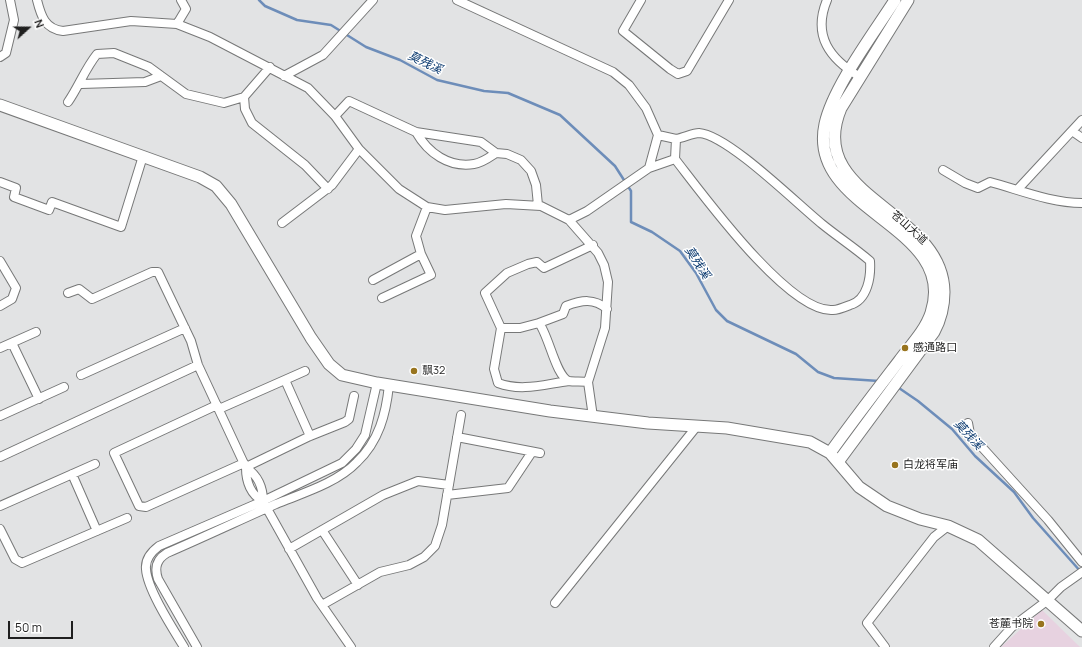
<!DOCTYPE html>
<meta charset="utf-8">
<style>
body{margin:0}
#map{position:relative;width:1082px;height:647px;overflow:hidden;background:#e2e3e4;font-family:Manrope,sans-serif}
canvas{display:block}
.north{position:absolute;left:8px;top:8px;width:40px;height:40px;-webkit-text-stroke:3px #fff;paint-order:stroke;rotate:69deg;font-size:11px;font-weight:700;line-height:16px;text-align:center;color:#1f1f1f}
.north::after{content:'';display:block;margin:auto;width:14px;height:18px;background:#1f1f1f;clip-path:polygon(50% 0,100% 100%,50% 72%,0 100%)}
.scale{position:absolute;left:8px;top:621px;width:65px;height:18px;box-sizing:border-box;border:2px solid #1f1f1f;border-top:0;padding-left:5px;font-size:12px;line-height:14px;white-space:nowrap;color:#1f1f1f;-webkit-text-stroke:3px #fff;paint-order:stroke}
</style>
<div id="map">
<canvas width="1082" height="647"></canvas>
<div class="north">N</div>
<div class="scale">50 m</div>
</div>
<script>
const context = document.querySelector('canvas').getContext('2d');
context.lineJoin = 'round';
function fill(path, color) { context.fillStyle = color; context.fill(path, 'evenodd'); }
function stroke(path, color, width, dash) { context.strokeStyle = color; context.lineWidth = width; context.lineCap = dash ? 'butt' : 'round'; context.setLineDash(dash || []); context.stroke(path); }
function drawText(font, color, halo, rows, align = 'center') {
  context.font = font + ' Manrope,"Noto Sans SC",sans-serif'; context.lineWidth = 3; context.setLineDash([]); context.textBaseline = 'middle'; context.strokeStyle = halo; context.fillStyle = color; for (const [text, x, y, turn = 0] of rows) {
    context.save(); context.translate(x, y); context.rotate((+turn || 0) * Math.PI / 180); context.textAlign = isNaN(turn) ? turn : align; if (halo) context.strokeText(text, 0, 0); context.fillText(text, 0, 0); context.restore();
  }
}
const education = new Path2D(`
 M1042,610L1080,647H1001Z`);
const stream = new Path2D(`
 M259,0L265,6L297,20L331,25L366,47L400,60L437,80L484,91L508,93L560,115L615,166L631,191V222L652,232L680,251L696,273L716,310L727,321L796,354L818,372L834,378L879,381
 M896,386L918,401L952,429L975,456L1014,492L1033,518L1081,572`);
const street = new Path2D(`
 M37,0C41,16 45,29 63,31L131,21L177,24L210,37L308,88L335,116L359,149L399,189L427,207L445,210L506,204L541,206L569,220L598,253L604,265L608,282L605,328L588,382L593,417
 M457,0L613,72L629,85L646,108L658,135L649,168L587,211L569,220
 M641,0L623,31L670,69L678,74L687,71L729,0
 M827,0C812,36 830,59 860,77
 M177,24L186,9L181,0
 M0,57L6,53L14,20L10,0
 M270,67L244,97L245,109L252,123L305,165L328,189
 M284,76L323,55L373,0
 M81,84L145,82L161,76
 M68,102C79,86 85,69 97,54L114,53L149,67L186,94L224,103L244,97
 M335,116L349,101L416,132L481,142L496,153L507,154L521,160L531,171L536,185L538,205
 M1072,131L1082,138
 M416,132C428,153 449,168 474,164C482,163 490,157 496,153
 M658,135L676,139
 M649,168L675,159C701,192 789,314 833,310C838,310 845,307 850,305C868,300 871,276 870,261C855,248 838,237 822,224C797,204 728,135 699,133C693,133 683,138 676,139L675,159
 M943,170L965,183L978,188L990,182C1020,190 1051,203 1082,203
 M0,182L16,188L14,197L49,210L52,202L121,227L143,156
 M1018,189L1082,120
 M282,223L332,185L359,149
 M0,261L16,288L12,299L0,306
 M373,280L421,254L416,236L427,207
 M68,293L79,289L92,299L152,272H158L191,341L198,365L246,468C258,475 263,488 263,501C251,495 246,482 246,468
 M382,298L431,275L421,254
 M539,323L563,314L566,306C582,300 594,298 607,309
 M501,328L494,369L498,383C522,392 545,384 569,381
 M12,343L39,399
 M0,348L36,332
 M81,375L185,328
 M285,380L310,436
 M588,382C582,381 574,382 569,381C556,377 549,336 539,323L520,328H501L485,293L507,273L528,264L537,262L544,268L593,245
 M217,405L114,453L139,506L146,507L244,463
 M219,409L305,371
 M0,416L64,387
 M968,423L970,434L1048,520L1082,562
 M457,437L540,453
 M0,457L198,365
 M246,467L310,436L345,422L349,419L354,396
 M72,474L97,531
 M447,495L508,488L532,452
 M265,505L317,598L351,647
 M0,506L95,464
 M0,529L15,559L22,563L127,518
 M322,530L358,585
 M289,549L383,495L418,481L449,485
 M555,603L697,426
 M322,605L380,572L409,565L424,557L435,546L442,525L461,415
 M184,647C173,629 147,589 146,569C145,560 151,552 159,546L263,501L342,463L356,449L365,435L377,383
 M197,647L158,579C154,567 157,559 167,553C204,537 240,520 276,504C303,493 337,483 357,462C379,441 386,414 389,385
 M885,647L867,623L934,537L948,526
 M994,647L1012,627L1048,600L1061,587L1082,572`);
const secondary = new Path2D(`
 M0,105L200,177L216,186L231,204L311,338L329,364L342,375L377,383L550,411L648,423L727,428L810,442L830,453L859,487L887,506L920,519L948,526L978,540L1082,631
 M830,453C852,422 876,391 899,361C910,346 925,331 931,313C960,225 806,212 825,124C833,87 874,33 895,0
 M838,462L934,332C941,319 944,306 944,292C943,209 803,198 841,108L908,0`);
const markers = [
 [905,348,4,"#98741e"],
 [414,371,4,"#98741e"],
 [895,465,4,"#98741e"],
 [1041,624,4,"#98741e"]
];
const streetNames = [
 ["苍山大道",909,228,42]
];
const poiNames = [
 ["感通路口",913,348],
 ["飘32",422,371],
 ["白龙将军庙",903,465],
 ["苍麓书院",1033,624,"right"]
];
const waterNames = [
 ["莫残溪",425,63,26],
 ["莫残溪",697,263,57],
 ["莫残溪",968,435,47]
];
fill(education, '#e7d2e0');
stroke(stream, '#6d8db9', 2.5);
stroke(street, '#777878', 10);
stroke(secondary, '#777878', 13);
stroke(street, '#fff', 8);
stroke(secondary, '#fff', 11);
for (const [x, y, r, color] of markers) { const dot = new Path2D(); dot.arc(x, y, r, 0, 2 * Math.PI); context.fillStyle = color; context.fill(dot); stroke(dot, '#fff', 1.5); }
drawText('11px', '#1f1f1f', '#fff', streetNames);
drawText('11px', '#1f1f1f', '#fff', poiNames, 'left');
drawText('italic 12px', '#0a396f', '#fff', waterNames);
</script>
